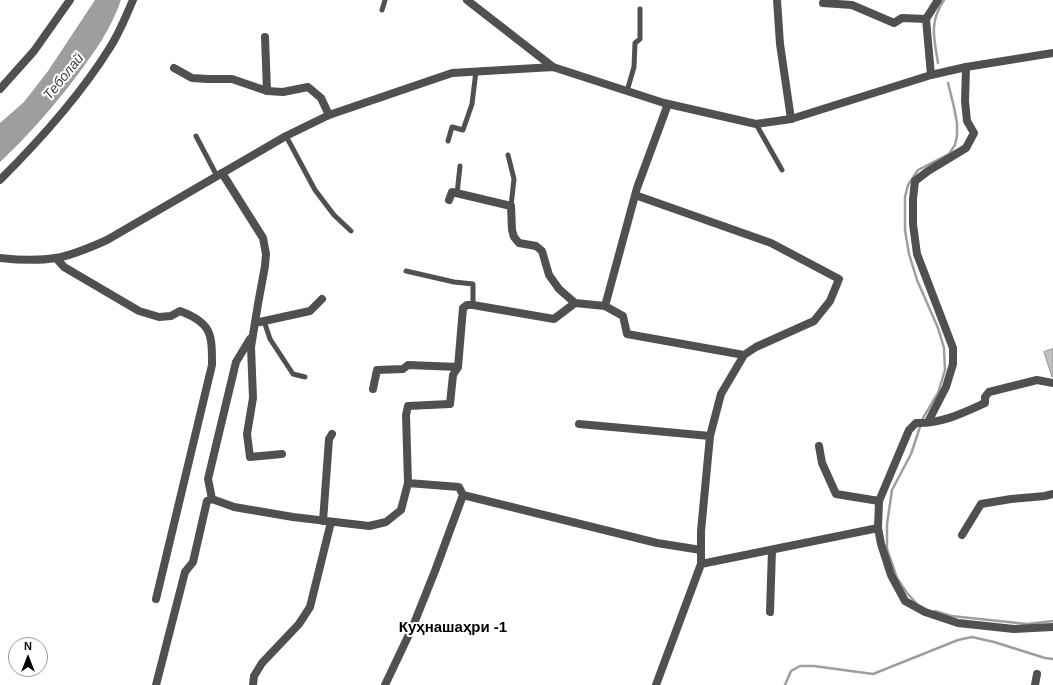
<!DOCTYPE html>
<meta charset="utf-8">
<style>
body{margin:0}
#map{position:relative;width:1053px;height:685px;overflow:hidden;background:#fff;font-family:Arial,sans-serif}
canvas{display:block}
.north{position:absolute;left:8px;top:637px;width:40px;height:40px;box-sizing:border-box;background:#fff;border:1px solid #999;border-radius:50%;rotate:0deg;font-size:11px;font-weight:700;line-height:16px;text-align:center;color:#000}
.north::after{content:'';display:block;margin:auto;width:14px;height:18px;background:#000;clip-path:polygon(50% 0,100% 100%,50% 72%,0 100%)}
</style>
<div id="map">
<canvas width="1053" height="685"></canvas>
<div class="north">N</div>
</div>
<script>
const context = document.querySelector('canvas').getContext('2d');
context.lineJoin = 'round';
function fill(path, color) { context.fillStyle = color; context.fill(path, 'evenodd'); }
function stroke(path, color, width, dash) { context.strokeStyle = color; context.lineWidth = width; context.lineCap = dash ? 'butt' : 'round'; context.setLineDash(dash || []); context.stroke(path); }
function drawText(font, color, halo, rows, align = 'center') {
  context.font = font + ' Arial,sans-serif'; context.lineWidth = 4; context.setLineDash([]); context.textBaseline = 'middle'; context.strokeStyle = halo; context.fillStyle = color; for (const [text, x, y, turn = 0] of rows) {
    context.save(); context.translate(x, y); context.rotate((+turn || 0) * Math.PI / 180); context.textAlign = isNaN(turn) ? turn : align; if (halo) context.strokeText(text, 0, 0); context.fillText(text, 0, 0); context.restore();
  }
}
const water = new Path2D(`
 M95,0H121C110,31 95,51 76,77C53,107 28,136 0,162V123L24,102L48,71Z`);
const stream = new Path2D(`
 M938,63C934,38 929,22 944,0
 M916,603L907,593L897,578L887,549V524L892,490L911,454L923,418L938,393L945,370L944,348L938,328L917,280L909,254L905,230V197L908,185L918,170L949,154L955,145L957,136V123L954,107L948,83
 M935,611L951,616L1027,624L1053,621
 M785,685L791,671L800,666H814L873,674L958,640L972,637L994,642L1045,658L1053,659`);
const building = new Path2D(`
 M1053,349V377H1052L1044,352Z`);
const service = new Path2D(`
 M382,10L385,0
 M627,91L634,67L635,43L640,39V9
 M756,124L782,170
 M196,136L217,176
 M286,136L315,190L334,215L351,231
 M448,141L452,127L463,130L472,104L476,71
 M508,155L514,179L511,206
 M457,194L460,166
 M406,271L454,282L473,284V305
 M264,321L270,339L293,374L305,377`);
const minor = new Path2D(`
 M467,0L553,67
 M777,0L780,44L791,119
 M823,3L852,5L894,23L902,18L926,19
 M265,37L267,91
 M174,68L192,78L208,79H232L267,91L283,92L308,87L321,98L329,115
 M931,75L926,19L938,0
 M0,89L34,51L70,0
 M222,173L263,238L266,254L265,266L258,304L251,347L253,398L247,434L250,457L282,454
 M0,180C40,140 79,97 109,49C119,34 126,16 133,0
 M635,195L771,243L839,279L830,301L814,321L756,347L744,355L721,394L710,436L701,531V564L656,685
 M449,200L452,192L511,206L512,230L514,237L519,243L536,246L542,251L549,275L559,289L575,303
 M56,258L64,267L139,311L159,317L171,316L180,311C212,323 212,334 212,365L156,599
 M605,306L637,188L668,104
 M255,323L310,311L322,299
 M1053,383L1037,380L989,392L985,397V403C963,413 941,424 916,423L909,430L879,501L878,528L881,544L891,575L905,601L925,612L958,623L1014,629L1053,627
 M373,389L377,370L403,369L408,365L458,367
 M928,422L946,387L953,364V348L917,254L913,224V199L915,181L928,171L966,148L974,133L967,121L965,101L966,67
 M579,424L710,436
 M819,446L822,463L836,494L879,501
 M408,483L459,487L463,495L657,543L701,550
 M212,499L208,479L236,362L250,339
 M323,521L329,439L332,434
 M962,535L981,504L1011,499L1045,496L1053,494
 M701,564L878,528
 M770,612L772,550
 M156,685L185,572L193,562L207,501L212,499L234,507L293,517L369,526L386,522L401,510L408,483L406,415L408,406L450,404L453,375L458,367L463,308L467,305H473L554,319L575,303L605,306L623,316L627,334L744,355
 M253,685L254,676L262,663L299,624L310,607L331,522
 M385,685L413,626L435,571L463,495
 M1035,685L1037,674`);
const tertiary = new Path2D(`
 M0,258C18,260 38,261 56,258C74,255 91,247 107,240L286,136L329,115L452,73L553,67L664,103L756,124L791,119L931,75L966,67L1053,53`);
const waterNames = [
 ["Теболай",64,77,-51]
];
const quarterNames = [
 ["Куҳнашаҳри -1",453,628]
];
fill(water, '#9e9e9e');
stroke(stream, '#9e9e9e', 2.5);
fill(building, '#c0c0c0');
stroke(building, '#949494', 1);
stroke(service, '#505050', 5);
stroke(minor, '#505050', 8);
stroke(tertiary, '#505050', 8);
drawText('italic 14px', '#3f3f3f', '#fff', waterNames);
drawText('bold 15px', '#000', '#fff', quarterNames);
</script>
